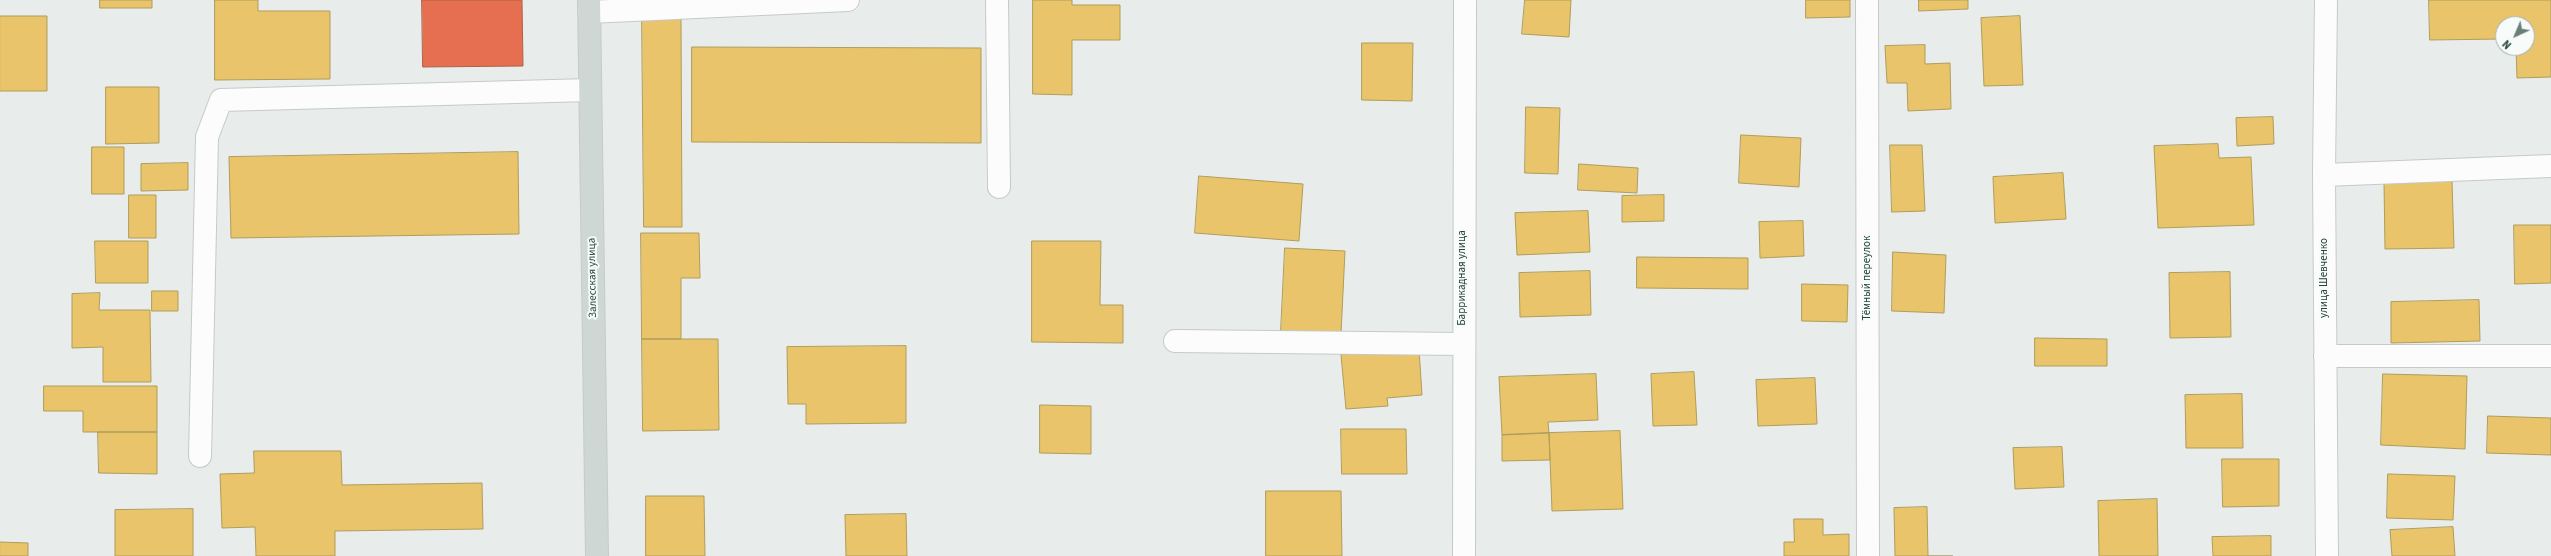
<!DOCTYPE html>
<meta charset="utf-8">
<style>
body{margin:0}
#map{position:relative;width:2551px;height:556px;overflow:hidden;background:#e8edeb;font-family:"Source Sans 3",sans-serif}
canvas{display:block}
.north{position:absolute;left:2495px;top:16px;width:40px;height:40px;box-sizing:border-box;background:#f7fbf9;border:1px solid #a3b1ad;border-radius:50%;rotate:224deg;font-size:11px;font-weight:700;line-height:16px;text-align:center;color:#24423a}
.north::after{content:'';display:block;margin:auto;width:14px;height:18px;background:#697e78;clip-path:polygon(50% 0,100% 100%,50% 72%,0 100%)}
</style>
<div id="map">
<canvas width="2551" height="556"></canvas>
<div class="north">N</div>
</div>
<script>
const context = document.querySelector('canvas').getContext('2d');
context.lineJoin = 'round';
function fill(path, color) { context.fillStyle = color; context.fill(path, 'evenodd'); }
function stroke(path, color, width, dash) { context.strokeStyle = color; context.lineWidth = width; context.lineCap = dash ? 'butt' : 'round'; context.setLineDash(dash || []); context.stroke(path); }
function drawText(font, color, halo, rows, align = 'center') {
  context.font = font + ' "Source Sans 3",sans-serif'; context.lineWidth = 4; context.setLineDash([]); context.textBaseline = 'middle'; context.strokeStyle = halo; context.fillStyle = color; for (const [text, x, y, turn = 0] of rows) {
    context.save(); context.translate(x, y); context.rotate((+turn || 0) * Math.PI / 180); context.textAlign = isNaN(turn) ? turn : align; if (halo) context.strokeText(text, 0, 0); context.fillText(text, 0, 0); context.restore();
  }
}
const homes = new Path2D(`
 M100,0H152V8H100Z
 M215,0H258V11H330V79L215,80Z
 M1033,0H1072V5H1120V40H1072V95L1033,94Z
 M1525,0H1571L1569,37L1522,34Z
 M1806,0H1850V17L1806,18Z
 M1919,0H1968V9L1919,11Z
 M2429,0H2551V77L2517,78L2516,48H2527V24H2503V39L2430,40Z
 M0,16H47V91H0Z
 M2020,16L2023,85L1984,86L1981,18Z
 M642,17L681,18L682,227H644Z
 M1362,43H1413L1412,101L1362,100Z
 M1925,45V64L1950,63L1951,109L1908,111L1907,83H1887L1885,46Z
 M692,47L981,48V143L692,142Z
 M106,87H159V143L106,144Z
 M1526,107L1560,108L1558,174L1525,173Z
 M2273,117L2274,144L2237,146L2236,118Z
 M1741,135L1801,138L1799,187L1739,183Z
 M2218,144L2219,158L2251,157L2254,225L2158,228L2154,146Z
 M1890,145H1922L1925,211L1892,212Z
 M92,147H124V194H92Z
 M518,152L519,234L231,238L229,157Z
 M188,163V190L141,191V164Z
 M1579,164L1638,168L1637,193L1578,190Z
 M2063,173L2066,219L1995,223L1993,177Z
 M1199,176L1303,184L1299,241L1195,233Z
 M2452,181L2454,248L2385,249L2384,182Z
 M129,195H156V238H129Z
 M1664,195V221L1622,222V196Z
 M1588,211L1590,252L1517,255L1515,213Z
 M1803,221L1804,256L1760,258L1759,222Z
 M2514,225H2551V283L2515,284Z
 M641,233H699L700,278H681V339H642Z
 M95,241H148V283H96Z
 M1032,241H1101L1100,305H1123V343L1032,342Z
 M1285,248L1345,251L1341,334L1281,331Z
 M1893,252L1946,255L1944,313L1892,311Z
 M1637,257L1748,258V289L1637,288Z
 M1590,271L1591,315L1520,317L1519,273Z
 M2230,272L2231,337L2170,338L2169,273Z
 M1802,284L1848,285L1847,322L1802,321Z
 M152,291H178V311H152Z
 M100,293L99,310H150L151,382H103V347L72,348V294Z
 M2479,300L2480,341L2391,343V302Z
 M2035,338L2107,339V366H2035Z
 M642,339H718L719,430L643,431Z
 M906,346V423L806,424V404H788L787,347Z
 M1419,349L1422,395L1387,398L1388,406L1346,409L1341,355Z
 M1694,372L1697,425L1653,426L1651,374Z
 M1596,374L1598,420L1548,422L1549,433L1502,435L1499,377Z
 M2383,374L2467,376L2465,449L2381,445Z
 M1815,378L1817,424L1758,426L1756,380Z
 M44,386H157V432H83V411H44Z
 M2242,394L2243,448H2186L2185,395Z
 M1040,405L1091,406V454L1040,453Z
 M2488,416L2551,418V455L2487,453Z
 M1341,429H1406L1407,474H1342Z
 M1620,431L1623,509L1552,511L1549,433Z
 M98,432H157V474L99,473Z
 M1549,433L1550,460L1502,461V435Z
 M2062,447L2064,487L2015,489L2013,448Z
 M254,451H341L342,485L482,483L483,529L335,531V556H256L255,527L222,528L220,474L254,473Z
 M2222,459H2279V506L2223,507Z
 M2388,474L2455,476L2453,520L2387,518Z
 M1266,491H1341L1342,556H1266Z
 M646,496H704L705,556H646Z
 M2157,499L2158,556H2099L2098,501Z
 M1927,507L1928,556H1953H1895L1894,508Z
 M193,509V556H115V510Z
 M906,514L907,556H846L845,515Z
 M1794,519H1823V535L1849,534V556H1784V542H1794Z
 M2453,527L2455,556H2392L2390,530Z
 M2271,536V556H2213L2212,537Z
 M0,542L28,543V556H0Z`);
const shops = new Path2D(`
 M422,0H522L523,66L423,67Z`);
const minor = new Path2D(`
 M997,0L999,187
 M1867,0L1868,556
 M2326,0L2324,175L2327,556
 M589,12L848,0
 M2324,175L2551,166
 M1175,341L1463,344
 M2325,356H2551
 M200,456L207,137L221,100L590,90
 M1464,556L1465,0`);
const major = new Path2D(`
 M589,0L597,556`);
const streetNames = [
 ["Залесская улица",593,278,-91],
 ["Баррикадная улица",1463,278,-90],
 ["Тёмный переулок",1868,278,-90],
 ["улица Шевченко",2325,278,-90]
];
fill(homes, '#e9c46a');
stroke(homes, '#ae9d5c', 1);
fill(shops, '#e76f51');
stroke(shops, '#ac624a', 1);
stroke(minor, '#c5cac8', 24);
stroke(major, '#c3ccc9', 24);
stroke(minor, '#fcfcfc', 22);
stroke(major, '#cfd7d5', 22);
drawText('11px', '#24423a', '#f7fbf9', streetNames);
</script>
